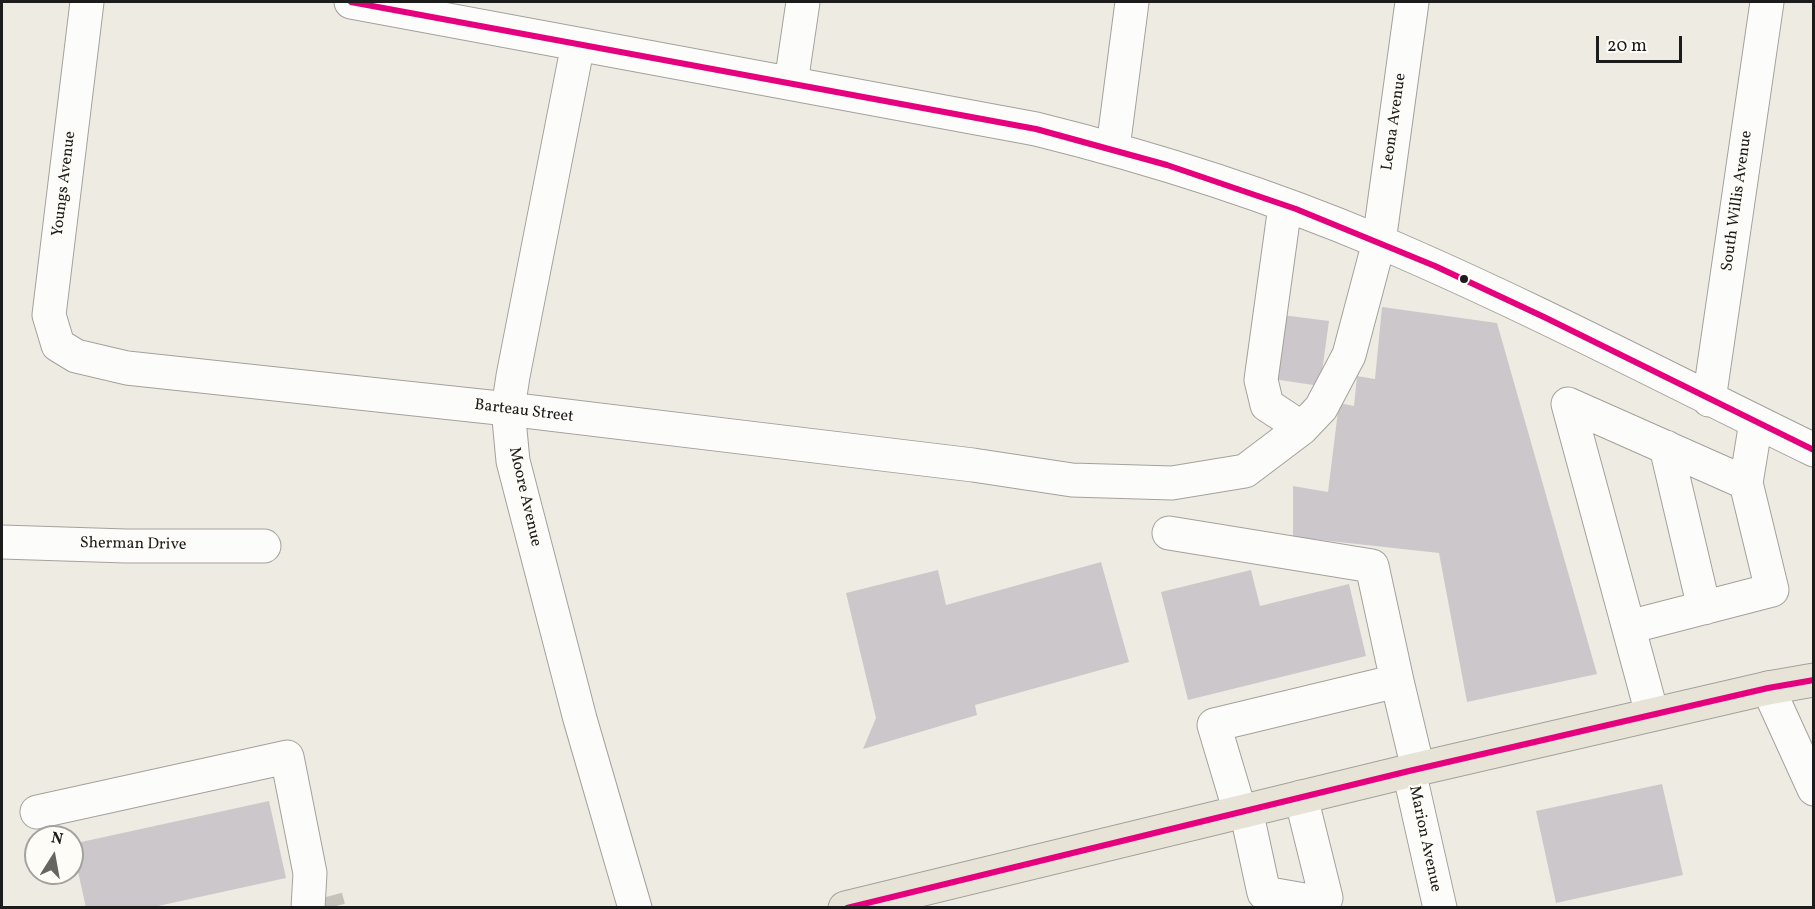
<!DOCTYPE html>
<style>
body{margin:0}
#map{position:relative;width:1815px;height:909px;overflow:hidden;background:#eeece2;font-family:Vollkorn,serif}
canvas{display:block}
.frame{position:absolute;inset:0;border:3px solid #1c1c1c;pointer-events:none}
.north{position:absolute;left:24px;top:825px;width:60px;height:60px;box-sizing:border-box;background:#fdfcf7;border:2px solid #a3a29f;border-radius:50%;rotate:11deg;font-size:16px;font-weight:700;line-height:24px;text-align:center;color:#1c1c1c}
.north::after{content:'';display:block;margin:auto;width:21px;height:27px;background:#666561;clip-path:polygon(50% 0,100% 100%,50% 72%,0 100%)}
.scale{position:absolute;left:1596px;top:36px;width:86px;height:27px;box-sizing:border-box;border:3px solid #1c1c1c;border-top:0;padding-left:8px;font-size:18px;line-height:21px;white-space:nowrap;color:#1c1c1c;-webkit-text-stroke:4px #fdfcf7;paint-order:stroke}
</style>
<div id="map">
<canvas width="1815" height="909"></canvas>
<div class="frame"></div>
<div class="north">N</div>
<div class="scale">20 m</div>
</div>
<script>
const context = document.querySelector('canvas').getContext('2d');
context.lineJoin = 'round';
function fill(path, color) { context.fillStyle = color; context.fill(path, 'evenodd'); }
function stroke(path, color, width, dash) { context.strokeStyle = color; context.lineWidth = width; context.lineCap = dash ? 'butt' : 'round'; context.setLineDash(dash || []); context.stroke(path); }
function drawText(font, color, halo, rows, align = 'center') {
  context.font = font + ' Vollkorn,serif'; context.lineWidth = 4.5; context.setLineDash([]); context.textBaseline = 'middle'; context.strokeStyle = halo; context.fillStyle = color; for (const [text, x, y, turn = 0] of rows) {
    context.save(); context.translate(x, y); context.rotate((+turn || 0) * Math.PI / 180); context.textAlign = isNaN(turn) ? turn : align; if (halo) context.strokeText(text, 0, 0); context.fillText(text, 0, 0); context.restore();
  }
}
const building = new Path2D(`
 M1382,307L1497,323L1597,674L1467,702L1439,553L1293,537V486L1328,492L1339,403L1354,406L1357,376L1375,379Z
 M1282,315L1329,321L1320,386L1273,379Z
 M1101,562L1129,662L975,705L977,715L863,749L876,718L846,593L938,570L946,605Z
 M1251,570L1260,606L1349,584L1366,656L1188,700L1161,592Z
 M1662,784L1683,875L1556,903L1536,811Z
 M269,801L286,878L149,908H86L72,844Z`);
const minorTunnel = new Path2D(`
 M326,897L329,908`);
const minor = new Path2D(`
 M87,2L49,315L58,345L76,356L127,368L508,409L973,465L1072,480L1172,483L1245,471L1302,428L1321,408L1349,355L1379,242L1412,2
 M351,2L1036,129C1153,158 1269,195 1380,242C1528,305 1670,380 1814,450
 M578,44L513,376L508,409L513,461L580,719L635,908
 M791,83L803,2
 M1113,148L1132,2
 M1285,206L1261,380L1267,405L1302,428
 M1709,400L1767,2
 M1666,447L1704,608
 M1169,533L1372,566L1397,681
 M2,542L126,546H264
 M1629,627L1772,590L1746,483
 M1768,688L1814,789
 M1652,714L1568,404L1746,483L1756,422
 M1409,771L1440,908
 M1246,810L1264,893L1310,901L1326,898L1301,797
 M37,812L287,757L310,873L308,908
 M1240,812L1214,725L1397,681L1418,769`);
const major = new Path2D(`
 M845,908L1409,771L1768,688L1814,680`);
const bus1 = new Path2D(`
 M351,2L1036,129L1167,165L1296,209L1435,266L1544,317L1814,450
 M847,908L1409,771L1768,688L1814,680`);
const markers = [
 [1464,279,5,"#1c1c1c"]
];
const streetNames = [
 ["Leona Avenue",1395,122,-82],
 ["Youngs Avenue",65,184,-83],
 ["South Willis Avenue",1738,201,-82],
 ["Barteau Street",524,412,7],
 ["Moore Avenue",524,497,77],
 ["Sherman Drive",133,545,1],
 ["Marion Avenue",1424,839,78]
];
fill(building, '#ccc7cb');
stroke(minorTunnel, '#c4c2ba', 33, [33, 16]);
stroke(minor, '#a3a19c', 35);
stroke(major, '#a3a19c', 35);
stroke(minor, '#fcfcfb', 33);
stroke(major, '#e8e3d7', 33);
stroke(bus1, '#e5007d', 6);
for (const [x, y, r, color] of markers) { const dot = new Path2D(); dot.arc(x, y, r, 0, 2 * Math.PI); context.fillStyle = color; context.fill(dot); stroke(dot, '#fdfcf7', 2); }
drawText('16px', '#1c1c1c', '#fdfcf7', streetNames);
</script>
